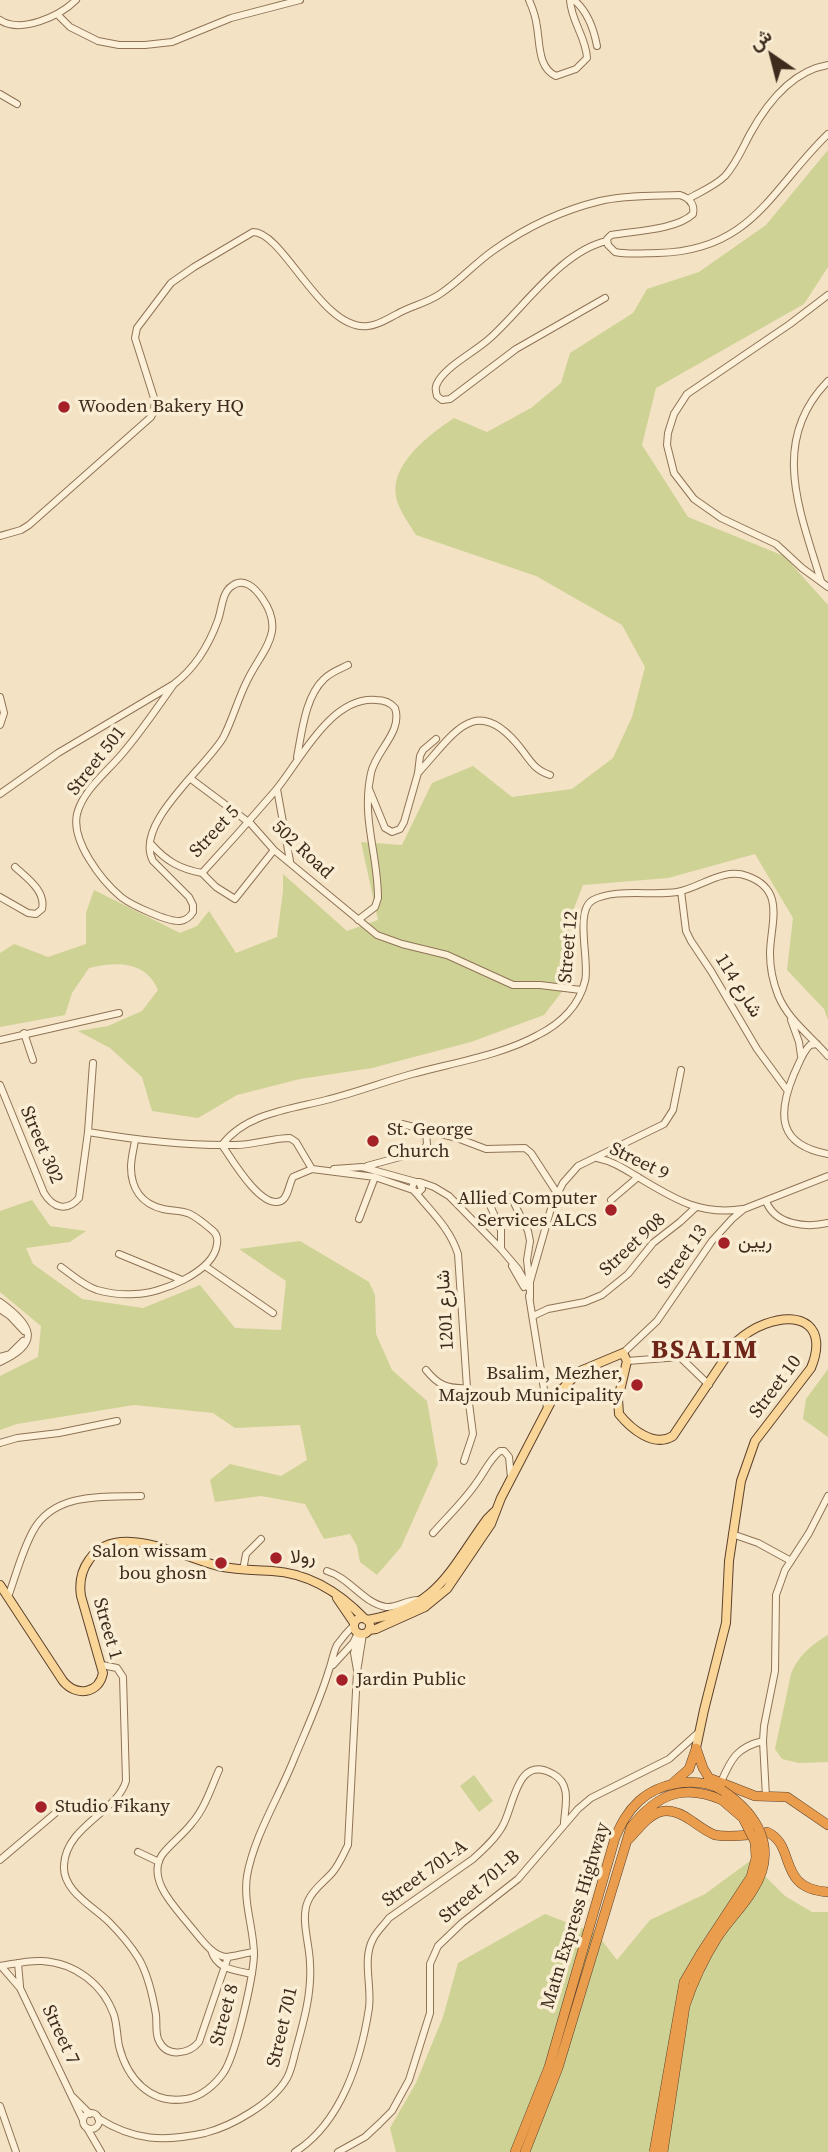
<!DOCTYPE html>
<meta charset="utf-8">
<style>
body{margin:0}
#map{position:relative;width:828px;height:2152px;overflow:hidden;background:#f3e2c3;font-family:"Source Serif 4",Vazirmatn,serif}
canvas{display:block}
.north{position:absolute;left:737px;top:21px;width:70px;height:70px;-webkit-text-stroke:5px #f9edd4;paint-order:stroke;rotate:325deg;font-size:19px;font-weight:700;line-height:28px;text-align:center;color:#3e2b1d}
.north::after{content:'';display:block;margin:auto;width:24px;height:32px;background:#3e2b1d;clip-path:polygon(50% 0,100% 100%,50% 72%,0 100%)}
</style>
<div id="map">
<canvas width="828" height="2152"></canvas>
<div class="north">ش</div>
</div>
<script>
const context = document.querySelector('canvas').getContext('2d');
context.lineJoin = 'round';
function fill(path, color) { context.fillStyle = color; context.fill(path, 'evenodd'); }
function stroke(path, color, width, dash) { context.strokeStyle = color; context.lineWidth = width; context.lineCap = dash ? 'butt' : 'round'; context.setLineDash(dash || []); context.stroke(path); }
function drawText(font, color, halo, rows, align = 'center') {
  context.font = font + ' "Source Serif 4",Vazirmatn,serif'; context.lineWidth = 7; context.setLineDash([]); context.textBaseline = 'middle'; context.strokeStyle = halo; context.fillStyle = color; for (const [text, x, y, turn = 0] of rows) {
    context.save(); context.translate(x, y); context.rotate((+turn || 0) * Math.PI / 180); context.textAlign = isNaN(turn) ? turn : align; if (halo) context.strokeText(text, 0, 0); context.fillText(text, 0, 0); context.restore();
  }
}
const green = new Path2D(`
 M828,150V267L804,304L656,388L642,445L688,517L784,556L828,605V1020L824,1009L787,970L793,918L755,854L668,878L583,885L569,921L568,984L544,1015L471,1042L372,1068L300,1079L237,1095L198,1118L152,1111L142,1077L110,1048L78,1031L108,1026L142,1011L158,990C145,960 116,962 89,968L72,993L65,1015L0,1027V953L14,944L48,957L86,944V913L94,890L180,933L197,926L209,911L236,953L277,937L283,891V874L347,931L378,920L361,842L402,845L432,783L473,766L512,797L572,789L613,758L632,717L645,667L622,625L536,576L416,535C410,525 397,507 396,496C390,464 430,434 454,418L487,432L531,408L561,383L570,353L633,313L647,289L699,272L766,225Z
 M32,1200L50,1226L86,1231L70,1242L26,1248L33,1264L82,1299L143,1308L200,1285L235,1328L281,1330L286,1281L239,1249L300,1241L369,1282L375,1295L376,1334L392,1370L427,1401L438,1464L401,1547L377,1575L360,1562L357,1546L350,1534L324,1539L305,1504L261,1496L215,1502L210,1480L230,1464L281,1476L307,1460L300,1425L235,1428L213,1413L134,1405L17,1424L0,1430V1376L38,1357L41,1326L0,1292V1211Z
 M828,1369V1437L803,1419L806,1399Z
 M828,1635V1762L799,1763L782,1759L775,1749L791,1674C797,1657 812,1644 828,1635Z
 M474,1775L493,1801L479,1812L460,1786Z
 M750,1861L785,1896L812,1912H828V2152H396L390,2128L416,2083L443,2017L458,1963L545,1914L597,1934L617,1960L650,1920L705,1894Z`);
const minor = new Path2D(`
 M529,0C533,9 536,18 537,27C540,44 538,68 556,76L576,69L587,58C586,37 571,21 570,0
 M574,0C587,11 594,30 597,46
 M58,15L70,27L98,41L119,45H145L172,42L231,18L300,0
 M0,20C21,34 60,16 76,0
 M0,94L17,104
 M688,199C700,192 715,186 725,176C736,164 742,149 750,134C766,105 792,71 828,65
 M828,295L790,324L687,394L674,414L668,433L667,445L674,473L694,499L721,518L776,544L802,568L828,587
 M605,298L516,349L450,399L442,400L437,396C435,389 435,386 439,380C450,364 473,353 489,339C523,309 561,251 607,241
 M0,536L21,530L29,525L151,417L154,411L155,401L135,338L137,328L171,283L194,267L253,232C284,232 322,332 368,326C379,325 387,319 397,314C411,306 427,303 440,294C460,281 475,263 494,250C525,228 563,210 600,201C625,195 654,196 680,195C689,198 695,204 693,214C676,230 634,231 611,235L607,239L608,245L615,252C629,255 645,253 658,253C752,251 771,189 828,134
 M821,581C800,511 769,441 828,381
 M0,697L4,713L0,725
 M297,757C302,732 305,697 324,679C331,672 340,669 348,665
 M418,773C454,734 476,690 522,750C531,762 535,770 550,775
 M191,779L251,824L274,850L377,935L402,944L447,955L513,985H540L581,990
 M277,789L290,861
 M369,789L385,828L392,832L400,829L404,822L418,773L420,756L423,750L436,739
 M0,794L58,753L174,684C195,668 209,645 218,620C222,609 222,592 232,586C244,577 255,588 262,598C286,632 263,649 248,679C238,698 233,719 223,738C205,768 133,825 153,861L189,897L193,905V912C190,917 187,920 180,921C168,922 131,905 121,897C101,880 71,841 77,814C83,790 107,772 122,754C141,732 157,708 174,684
 M151,844C166,861 180,869 202,873
 M202,873C227,846 251,819 275,791C299,763 330,696 376,700C384,700 390,702 395,708C403,732 376,750 371,773C361,819 378,853 378,898L375,907L358,920
 M202,873L216,887L235,899L274,850
 M681,891L686,931L691,941L711,971L757,1049L787,1090
 M0,897L28,913L36,914L42,909C46,891 27,878 15,867
 M791,1020L799,1042L801,1056
 M24,1033L33,1060
 M0,1040L119,1013
 M817,1044L810,1045C802,1053 799,1064 794,1074C777,1115 778,1145 828,1154
 M0,1085L44,1193C53,1208 67,1212 79,1198L88,1132L93,1063
 M402,1124L457,1138L486,1149L525,1148L531,1153L557,1193
 M88,1132C136,1140 186,1146 235,1145C254,1145 272,1138 290,1138L296,1142L312,1169L375,1177L413,1190
 M222,1145C246,1113 291,1109 326,1100C355,1093 383,1082 412,1074C452,1063 502,1055 538,1035C560,1024 579,1006 585,981C590,962 574,910 593,900C615,888 653,896 677,892C700,888 723,867 747,876C787,890 770,924 770,954C770,967 773,982 778,995C788,1020 811,1036 828,1056
 M222,1145C231,1158 261,1210 281,1201C288,1198 289,1184 293,1177L312,1169
 M597,1158C612,1161 623,1168 636,1176C673,1198 699,1216 743,1209
 M367,1166L422,1151L427,1145L426,1131
 M334,1169L362,1167L416,1182
 M420,1182L434,1187L449,1196L501,1249L518,1269L528,1287
 M415,1192H419L422,1189L419,1182H414L412,1188C429,1210 449,1226 458,1254L467,1388L473,1434L464,1461
 M485,1194L501,1230V1249
 M511,1197L528,1231L530,1241L527,1260L529,1278
 M611,1200L638,1177
 M766,1201C775,1225 806,1228 828,1223
 M359,1219L375,1177
 M119,1254L182,1280
 M205,1266L273,1313
 M512,1266L524,1287
 M61,1267C72,1275 84,1286 97,1290C108,1293 123,1295 135,1294C160,1294 214,1272 217,1244C218,1238 216,1233 212,1230C205,1224 198,1218 190,1214C182,1210 172,1211 163,1209C142,1204 131,1189 131,1167C131,1158 134,1148 135,1140
 M529,1296L547,1408
 M530,1298V1282L552,1205L563,1183L578,1166L664,1124L673,1110L681,1070
 M0,1302C32,1325 42,1343 0,1362
 M0,1309L10,1316L24,1331
 M533,1316L548,1309L585,1302L602,1295L628,1274L653,1243L680,1222L695,1208
 M623,1353L657,1321L712,1241L732,1219L744,1209L828,1176
 M0,1357L10,1354L23,1341
 M627,1361L680,1357L709,1385
 M426,1370C438,1385 447,1389 467,1388
 M0,1443L17,1438L59,1433L117,1421
 M433,1533C448,1516 465,1500 477,1482C485,1471 490,1459 500,1451H504L509,1457L511,1478
 M732,1534L758,1543L791,1561
 M243,1570L246,1554L261,1539
 M327,1571C350,1578 363,1603 386,1607C397,1608 408,1599 419,1600
 M8,1597C16,1575 22,1551 33,1531C54,1492 103,1497 141,1496
 M102,1665L117,1668L123,1677L126,1781C117,1812 66,1826 64,1865C62,1891 93,1906 109,1922C119,1932 131,1946 139,1959C148,1975 153,1997 156,2015C157,2023 155,2034 159,2041C167,2058 189,2054 199,2042L228,1957
 M333,1665L353,1643L358,1633
 M357,1670L354,1653L358,1640
 M219,1770C211,1788 205,1808 192,1823C183,1835 171,1843 162,1855C146,1880 176,1908 190,1926C199,1936 212,1957 227,1957C236,1956 245,1953 254,1952
 M721,1782C731,1759 737,1747 763,1741
 M766,1797L763,1741L764,1726L775,1671L776,1595L785,1570L809,1533L828,1496
 M138,1852L159,1862
 M0,1860L59,1810
 M211,1950C217,1970 235,1970 252,1974
 M18,1963L20,1986
 M0,1966C13,1964 29,1960 42,1961C75,1963 103,1984 114,2015C117,2025 117,2036 119,2046C127,2078 150,2105 186,2099C201,2097 215,2085 224,2072C236,2053 253,1979 254,1955C254,1929 243,1903 247,1876C254,1836 279,1797 294,1759C306,1730 320,1700 329,1670C332,1662 333,1653 337,1645C342,1638 348,1631 354,1625
 M1,1966L20,1988L83,2120
 M73,2097L90,2114
 M0,2106L16,2152
 M83 2121a8 8 0 1 1 16 0a8 8 0 1 1-16 0Z
 M98,2118C134,2141 164,2142 205,2133C232,2126 273,2103 287,2078C291,2071 293,2061 295,2053C303,2024 312,1994 310,1964C310,1945 300,1919 308,1901C313,1889 324,1882 332,1873C339,1865 343,1855 348,1845L357,1672L363,1634
 M87,2128L101,2152
 M295,2152C341,2123 361,2060 369,2008C372,1986 362,1959 373,1939C377,1931 384,1925 389,1918L473,1859C484,1849 495,1839 502,1827C514,1808 516,1753 553,1774C572,1784 565,1806 564,1823
 M338,2152L365,2137L379,2124L392,2111L409,2080L430,2013V1964L438,1946L462,1923L518,1879L578,1809L591,1798L669,1759L699,1732`);
const major = new Path2D(`
 M0,1585L63,1681C76,1697 99,1694 103,1673L81,1596C79,1583 81,1571 89,1560C116,1520 182,1557 218,1566C236,1570 253,1570 272,1571C308,1573 340,1593 365,1619
 M337,1598L354,1623
 M354 1626a8 8 0 1 1 16 0a8 8 0 1 1-16 0Z
 M367,1620C438,1608 449,1571 487,1519L494,1512
 M369,1630L376,1629L425,1607L447,1589L491,1524L501,1498L553,1398L580,1371L623,1353L627,1361L618,1399L619,1414C631,1429 654,1448 673,1436L736,1342C745,1334 754,1328 765,1324C802,1310 828,1327 811,1368L755,1441L741,1481L729,1561L726,1623L704,1710L696,1748`);
const highway = new Path2D(`
 M696,1748L703,1768L709,1778L755,1796L787,1797L828,1825
 M673,1783L689,1769L696,1749
 M767,1832C797,1845 776,1889 828,1892
 M629,1839C650,1816 661,1799 692,1821C699,1826 707,1832 715,1835C726,1837 737,1836 748,1835
 M515,2152L549,2067L615,1838C621,1824 627,1812 639,1801C660,1782 697,1776 722,1790
 M525,2152L558,2068L631,1827C657,1795 681,1783 722,1800`);
const highwayBridge = new Path2D(`
 M654,2152L684,1982L701,1953L751,1877L756,1858L755,1842L743,1818L722,1800
 M663,2152L685,2006C693,1982 703,1960 717,1938C728,1921 743,1907 753,1890C779,1849 758,1814 722,1790`);
const markers = [
 [64,407,7,"#a52128"],
 [373,1141,7,"#a52128"],
 [611,1210,7,"#a52128"],
 [724,1243,7,"#a52128"],
 [637,1385,7,"#a52128"],
 [276,1558,7,"#a52128"],
 [221,1563,7,"#a52128"],
 [342,1680,7,"#a52128"],
 [41,1807,7,"#a52128"]
];
const poiNames = [
 ["Wooden Bakery HQ",78,407],
 ["St. George",387,1130],
 ["Church",387,1152],
 ["Allied Computer",597,1199,"right"],
 ["Services ALCS",597,1221,"right"],
 ["ريين",738,1243],
 ["Bsalim, Mezher,",623,1374,"right"],
 ["Majzoub Municipality",623,1396,"right"],
 ["Salon wissam",207,1552,"right"],
 ["bou ghosn",207,1574,"right"],
 ["رولا",290,1558],
 ["Jardin Public",356,1680],
 ["Studio Fikany",55,1807]
];
const streetNames = [
 ["Street 501",97,761,-52],
 ["Street 5",215,832,-47],
 ["502 Road",302,850,43],
 ["Street 12",569,947,-85],
 ["شارع 114",738,986,58],
 ["Street 302",41,1145,67],
 ["Street 9",639,1162,26],
 ["Street 908",633,1245,-43],
 ["Street 13",683,1257,-55],
 ["شارع 1201",446,1310,-93],
 ["Street 10",776,1387,-53],
 ["Street 1",107,1629,74],
 ["Street 701-A",425,1874,-36],
 ["Street 701-B",480,1887,-41],
 ["Matn Express Highway",576,1916,-73],
 ["Street 8",225,2015,-75],
 ["Street 701",283,2027,-77],
 ["Street 7",60,2035,65]
];
const districtNames = [
 ["BSALIM",705,1351]
];
fill(green, '#ced295');
stroke(minor, '#8f7357', 8);
stroke(major, '#5d412c', 10);
stroke(highway, '#5d412c', 10);
stroke(minor, '#fcf0d8', 6);
stroke(major, '#f9d697', 8);
stroke(highway, '#ea9d4c', 9);
stroke(highwayBridge, '#5d412c', 10, []);
stroke(highwayBridge, '#ea9d4c', 9);
for (const [x, y, r, color] of markers) { const dot = new Path2D(); dot.arc(x, y, r, 0, 2 * Math.PI); context.fillStyle = color; context.fill(dot); stroke(dot, '#f9edd4', 2.5); }
drawText('19px', '#3e2b1d', '#f9edd4', poiNames, 'left');
drawText('19px', '#3e2b1d', '#f9edd4', streetNames);
context.letterSpacing = '2px';
drawText('bold 26px', '#6f2618', '#f9edd4', districtNames);
context.letterSpacing = '0px';
</script>
